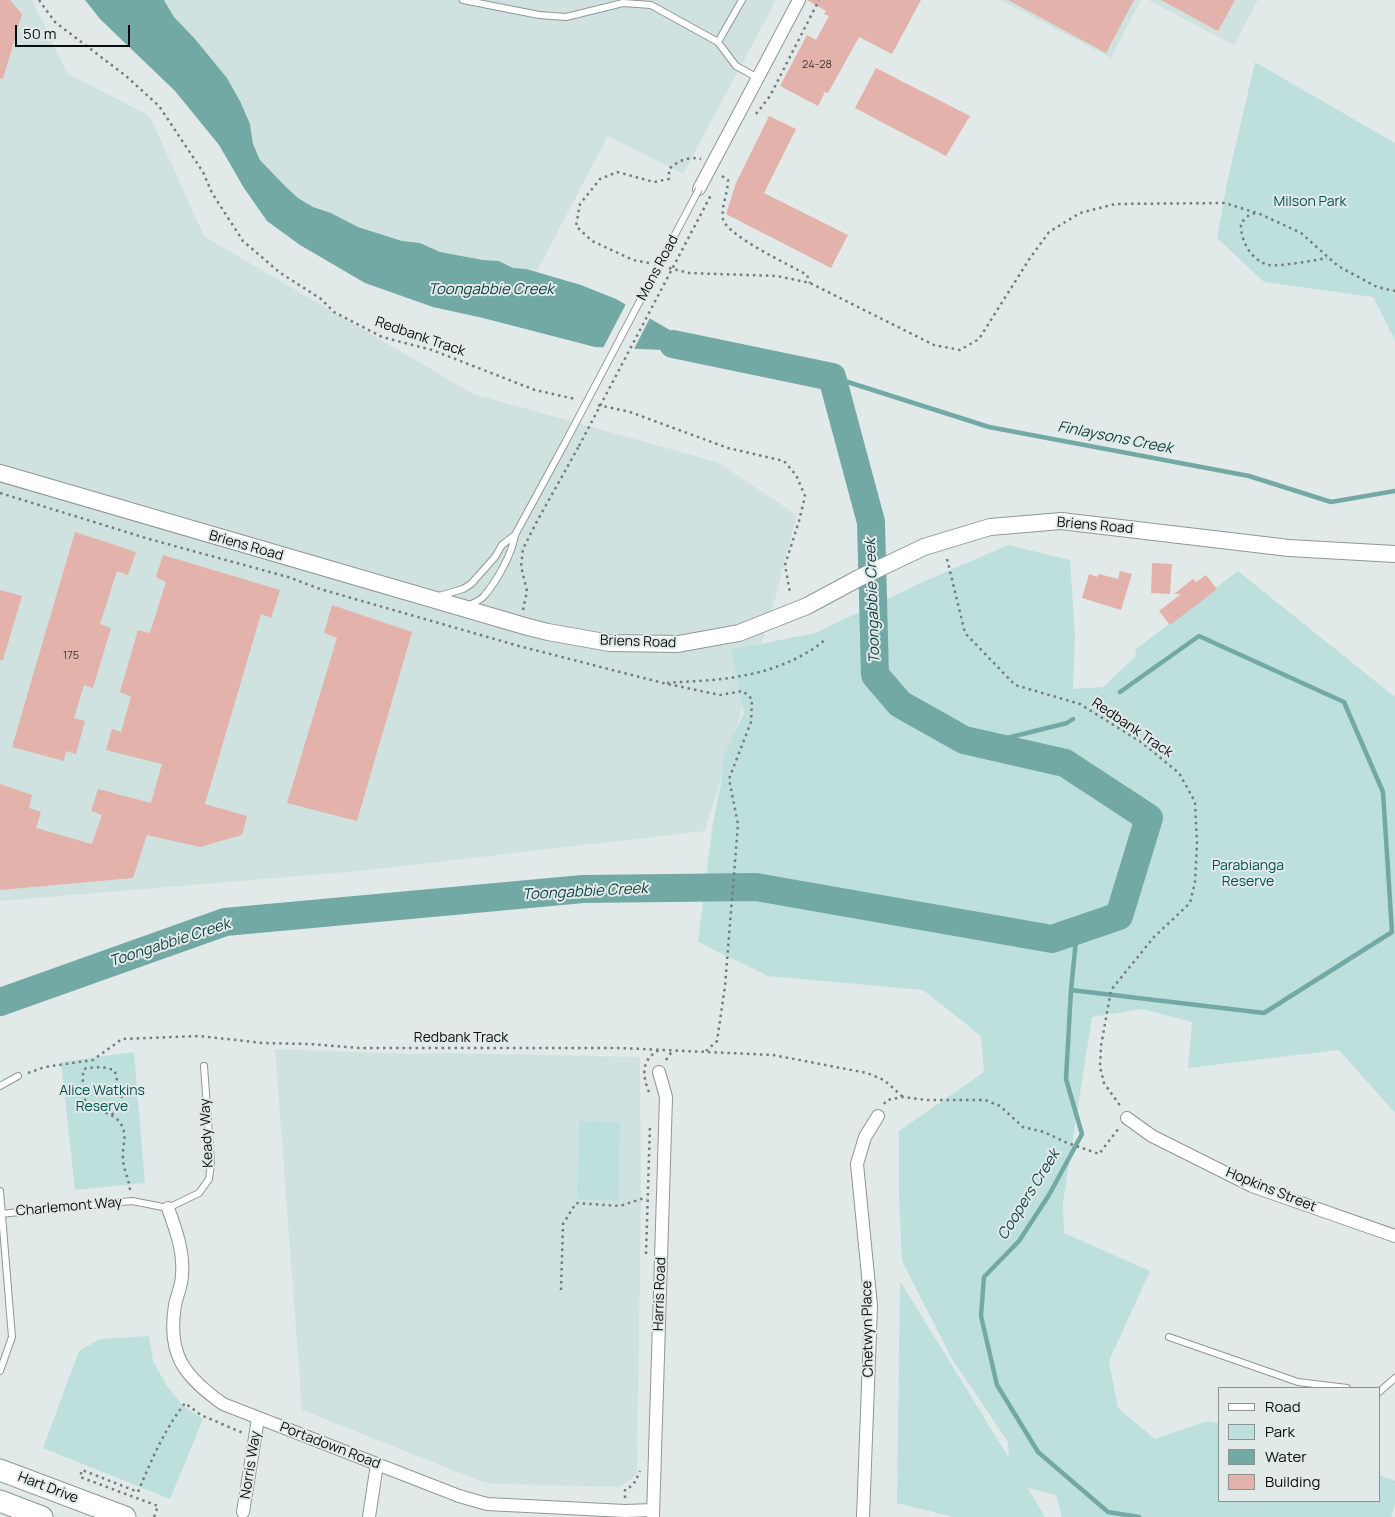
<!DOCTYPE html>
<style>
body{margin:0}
#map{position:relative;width:1395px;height:1517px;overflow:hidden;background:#e2eae9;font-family:Manrope,sans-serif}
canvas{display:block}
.legend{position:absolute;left:1218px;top:1387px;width:162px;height:115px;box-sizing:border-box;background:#e2eae9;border:1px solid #8c9291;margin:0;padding:6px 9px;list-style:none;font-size:15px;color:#0a0d0d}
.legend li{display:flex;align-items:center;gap:10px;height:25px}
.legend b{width:25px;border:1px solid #8c9291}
.scale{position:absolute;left:15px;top:25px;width:115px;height:22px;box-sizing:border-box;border:2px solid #0a0d0d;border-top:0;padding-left:6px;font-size:15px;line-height:18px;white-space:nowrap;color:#0a0d0d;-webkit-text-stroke:4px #e2eae9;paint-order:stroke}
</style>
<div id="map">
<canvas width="1395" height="1517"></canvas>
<ul class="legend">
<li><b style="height:6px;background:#fff"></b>Road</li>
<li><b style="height:14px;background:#bee0dc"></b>Park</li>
<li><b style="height:14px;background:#73a9a4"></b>Water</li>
<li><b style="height:14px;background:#e2b2ab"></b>Building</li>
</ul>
<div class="scale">50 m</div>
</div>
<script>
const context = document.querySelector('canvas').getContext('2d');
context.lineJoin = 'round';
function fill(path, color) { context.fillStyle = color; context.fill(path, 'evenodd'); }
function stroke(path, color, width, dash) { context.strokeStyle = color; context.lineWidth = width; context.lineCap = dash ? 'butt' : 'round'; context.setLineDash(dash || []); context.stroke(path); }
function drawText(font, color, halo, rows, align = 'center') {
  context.font = font + ' Manrope,sans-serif'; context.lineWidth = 4; context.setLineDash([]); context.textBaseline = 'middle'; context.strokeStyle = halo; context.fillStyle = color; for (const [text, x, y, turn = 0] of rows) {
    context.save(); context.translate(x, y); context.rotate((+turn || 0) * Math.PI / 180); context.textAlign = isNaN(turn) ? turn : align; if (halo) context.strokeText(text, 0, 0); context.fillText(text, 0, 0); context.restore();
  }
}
const built = new Path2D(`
 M0,0H32L68,74L150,116L204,236L473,394L717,462L797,515L775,599L705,831L359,871L0,901Z
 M164,0H776L683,174L608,136L536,273L513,268L499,261L483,260L440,252L420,243L402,241L358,227L331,213L313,207L298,198L285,186L260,160L253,144L250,124L240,101L227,78L195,39L174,17Z
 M1000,0H1141L1111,58Z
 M1148,0H1258L1234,45Z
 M275,1049L414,1054L450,1053L640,1057L641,1197L637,1474L620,1487L494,1484L477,1480L302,1410Z`);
const green = new Path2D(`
 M1255,62L1395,143V340L1373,297L1264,282L1217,238L1228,178Z
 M1008,545L1070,560L1075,638L1073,689L1103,687L1135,657L1136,649L1238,571L1395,697V1113L1339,1050L1188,1068L1192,1022L1142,1009L1092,1017L1063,1202L1064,1233L1150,1271L1109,1361L1118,1408L1155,1439L1207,1421L1219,1423V1501H1379V1475L1395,1481V1505L1391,1517H1062L1056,1495L1028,1488L1045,1517H953L897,1503L900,1281L1009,1458L1008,1442L952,1359L902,1261L899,1197V1131L984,1072L981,1036L923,990L768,976L698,942L713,822L721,784L724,755L744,713L731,650L815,633L925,581Z
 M134,1052L145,1183L75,1190L61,1062Z
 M579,1121L620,1122L618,1201L577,1199Z
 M149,1336L153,1361L167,1386L183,1406L203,1419L170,1499L43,1448L79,1351L100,1339Z`);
const water = new Path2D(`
 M85,0H164L174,17L195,39L227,78L240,101L250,124L253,144L260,160L285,186L298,198L313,207L331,213L358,227L402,241L420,243L440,252L483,260L499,261L513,268L526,269L581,285L616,299L708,352L595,347L483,318L433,307L365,283L300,245L267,221L244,188L219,145L175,91L100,19Z`);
const pier = new Path2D(`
 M627,302L651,316L633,351L602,350Z`);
const stream = new Path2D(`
 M832,377L989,427L1249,476L1331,502L1395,491
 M983,744L1067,723L1073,719
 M1077,930L1071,990L1066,1079L1082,1134L1049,1195L1019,1241L984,1277L981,1316L997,1385L1038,1452L1108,1512L1139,1517
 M1071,990L1264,1013L1392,932L1383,792L1344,702L1199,636L1120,692`);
const river = new Path2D(`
 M0,1002L225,922L583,889L756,887L1052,939L1119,916L1149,818L1065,763L964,740L900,704L875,675L871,522L832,377L673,344`);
const building = new Path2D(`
 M0,0H10L22,14L3,79L0,78Z
 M807,0H921L892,54L859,37L828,93L825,92L818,106L780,86L807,35L816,40L829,16L824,14L826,11Z
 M1008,0H1134L1106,53Z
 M1161,0H1235L1218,31Z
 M876,68L970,116L946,156L855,108Z
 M769,116L796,129L764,193L848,235L831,268L726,214L736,183Z
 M75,532L136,552L128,575L117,571L100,624L111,628L93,688L84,685L74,718L85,721L76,754L66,751L64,761L12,747Z
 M163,555L280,590L271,618L261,614L205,804L247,816L242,835L200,847L147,835L133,878L0,890V784L32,795L29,808L41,812L36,828L92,844L102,815L91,811L98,789L151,803L162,764L106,750L112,729L121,732L131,697L120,692L138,630L150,633L166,582L156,577Z
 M1152,563L1172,564L1170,594L1151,593Z
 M1120,571L1132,574L1121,610L1082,598L1089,574L1097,577L1099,574L1118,579Z
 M1206,575L1217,589L1170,625L1159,611L1181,594H1174L1193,579L1196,582Z
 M0,590L22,596L3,660H0Z
 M332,605L412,632L357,821L287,803L337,638L324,633Z`);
const path = new Path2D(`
 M39,0L55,22L126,76L159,106L203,172L212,193L243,241L279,272L321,299L334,312L382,337L432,350L535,390L575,399
 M756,114L770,96L819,0
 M722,176L728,180C728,193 721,206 723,219C727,236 790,265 807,275L810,283
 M1255,213L1249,215L1241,223C1240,240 1251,261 1269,265C1278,267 1317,260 1327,258
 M649,263L633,260L592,241L576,226L580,204L600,179L617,172L654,182L669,179V169C678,161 688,156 701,159
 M669,268L689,273L777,276L810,283L934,345L960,350L979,339L1030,258L1049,232L1080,213L1115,204L1225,203L1260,214L1301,233L1338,266L1377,287L1395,291
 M598,405L630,412L728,448L784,461L796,475L805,496L799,521L785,565L790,593
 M0,493L149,539L288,577L320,589L519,646L663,683L720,695L743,691L752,699L751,722L729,779L738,824L725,986L717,1041L705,1052
 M947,559L965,633L1015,685L1080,704L1141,742L1179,773L1195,802L1197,843L1195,882L1190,903L1154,937L1111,990L1101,1046L1100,1067L1104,1083L1121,1107
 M523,610L527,591L521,566L523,549L536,523L579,446
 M667,683C691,681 717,681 741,676C771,671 802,659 825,640
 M666,1060L673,1050
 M28,1073L45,1067L93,1060L122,1039L200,1036L262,1043L310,1044L359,1048H620L773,1055L867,1073L884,1080L903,1097
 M649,1092C642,1075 641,1060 659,1050
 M884,1104L887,1100L903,1097L926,1100H985L1000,1106L1023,1127L1044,1132L1065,1142L1099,1154L1119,1128
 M112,1115L122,1096L116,1087L117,1077L114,1070L102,1067L86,1068L83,1071C83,1080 82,1090 84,1098C89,1113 112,1109 121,1124C128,1137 122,1145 123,1158C123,1170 130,1180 130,1192
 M646,1254L650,1124
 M561,1290L563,1224L576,1203L620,1206L641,1199H647
 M625,1498V1489C635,1486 636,1479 640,1471
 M154,1517L158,1506L80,1477L82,1470L138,1492C151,1461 164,1430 185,1403L201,1415L243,1433`);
const service = new Path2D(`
 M463,0L539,15L566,17L623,3L651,5L718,42L736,66L758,78
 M718,42L742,0
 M439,596L463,589L471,584L495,557L502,545L515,535
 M467,606C473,603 480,601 484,596C497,581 512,554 515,535L565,443
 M0,1086L18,1076
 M0,1191L12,1337L0,1371
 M0,1214L132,1201L168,1208L199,1193L209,1179L211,1163L204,1066
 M1169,1337L1298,1382L1347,1388
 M1379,1392L1395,1378`);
const minor = new Path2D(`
 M699,189L799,0
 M1127,1118L1152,1136L1252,1186L1395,1236
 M168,1208C176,1230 184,1252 182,1275C182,1285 177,1295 175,1305C167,1355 184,1376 223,1404L459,1496L487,1504L625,1511L653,1510
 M243,1512L258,1419
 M369,1517L377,1464
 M653,1517L666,1097L659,1072
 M863,1517L871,1306L857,1164L865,1137L878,1116`);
const tertiary = new Path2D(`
 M0,473L528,627L548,632L610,643L678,644L739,633L807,606L859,578L924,547L990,527L1061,521L1289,548L1395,554`);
const trunk = new Path2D(`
 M0,1470L125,1517
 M0,1501L42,1517`);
const pathBridge = new Path2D(`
 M579,446L711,195`);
const serviceBridge = new Path2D(`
 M565,443L699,189`);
const numberNames = [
 ["24-28",817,65],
 ["175",71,656]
];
const parkNames = [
 ["Milson Park",1310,202],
 ["Parabianga",1248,866],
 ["Reserve",1248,882],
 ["Alice Watkins",102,1091],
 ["Reserve",102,1107]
];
const streetNames = [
 ["Mons Road",658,268,-62],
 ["Redbank Track",420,337,19],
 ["Briens Road",1095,526,5],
 ["Briens Road",246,546,16],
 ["Briens Road",638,642,2],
 ["Redbank Track",1132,728,34],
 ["Redbank Track",461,1038],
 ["Keady Way",207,1133,-93],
 ["Hopkins Street",1271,1190,22],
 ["Charlemont Way",69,1207,-5],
 ["Harris Road",660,1294,-88],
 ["Chetwyn Place",868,1329,-91],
 ["Portadown Road",330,1446,21],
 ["Norris Way",251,1465,-81],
 ["Hart Drive",48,1488,21]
];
const waterNames = [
 ["Toongabbie Creek",491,290],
 ["Finlaysons Creek",1115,438,11],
 ["Toongabbie Creek",873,601,-92],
 ["Toongabbie Creek",585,892,-3],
 ["Toongabbie Creek",170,943,-18],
 ["Coopers Creek",1029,1195,-58]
];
fill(built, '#d0e2e0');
fill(green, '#bee0dc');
fill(water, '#73a9a4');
fill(pier, '#e2eae9');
stroke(stream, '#73a9a4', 4.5);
stroke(river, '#73a9a4', 28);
fill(building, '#e2b2ab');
stroke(service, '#8f9796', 8);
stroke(minor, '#8f9796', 14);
stroke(tertiary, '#8f9796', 18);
stroke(trunk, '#8f9796', 23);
stroke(path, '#767b7b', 2.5, [2.5, 4]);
stroke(service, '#fff', 6);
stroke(minor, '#fff', 12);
stroke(tertiary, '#fff', 16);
stroke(trunk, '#fff', 21);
stroke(serviceBridge, '#8f9796', 8, []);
stroke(pathBridge, '#767b7b', 2.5, [2.5, 4]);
stroke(serviceBridge, '#fff', 6);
drawText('11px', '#403634', null, numberNames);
drawText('14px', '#00534f', '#e2eae9', parkNames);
drawText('14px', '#0a0d0d', '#e2eae9', streetNames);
drawText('italic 15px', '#10423f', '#e2eae9', waterNames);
</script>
